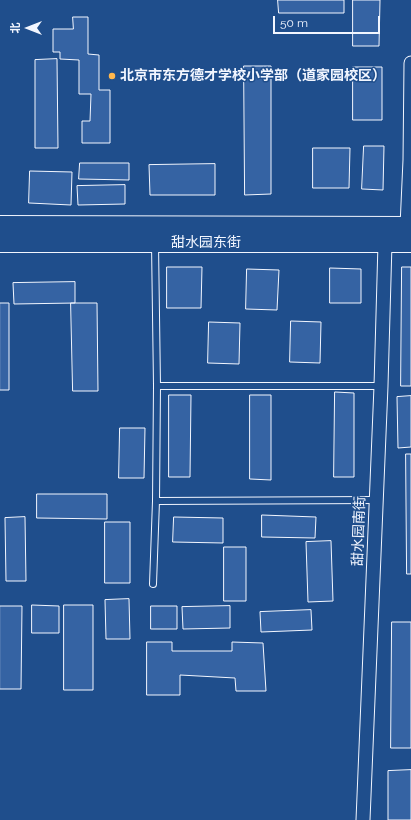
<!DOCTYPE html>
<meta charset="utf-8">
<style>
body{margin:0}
#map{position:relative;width:411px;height:820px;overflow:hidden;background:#1f4e8c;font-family:Raleway,"Noto Sans SC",sans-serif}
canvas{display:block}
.north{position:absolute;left:8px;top:8px;width:40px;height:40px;-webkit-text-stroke:3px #1f4e8c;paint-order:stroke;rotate:270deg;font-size:11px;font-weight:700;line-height:16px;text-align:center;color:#f2f6ff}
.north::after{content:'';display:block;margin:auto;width:14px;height:18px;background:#f2f6ff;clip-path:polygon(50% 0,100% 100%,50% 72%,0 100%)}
.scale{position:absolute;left:273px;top:16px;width:107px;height:18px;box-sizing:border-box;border:2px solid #f2f6ff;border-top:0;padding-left:5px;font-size:12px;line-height:14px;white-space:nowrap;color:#f2f6ff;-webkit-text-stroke:3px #1f4e8c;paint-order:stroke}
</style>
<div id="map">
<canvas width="411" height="820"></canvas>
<div class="north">北</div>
<div class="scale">50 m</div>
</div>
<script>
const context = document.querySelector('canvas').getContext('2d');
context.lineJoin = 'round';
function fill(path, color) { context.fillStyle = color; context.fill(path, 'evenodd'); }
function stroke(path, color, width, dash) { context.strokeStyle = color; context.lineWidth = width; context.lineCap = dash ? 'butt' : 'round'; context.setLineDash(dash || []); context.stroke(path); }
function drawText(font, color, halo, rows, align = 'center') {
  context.font = font + ' Raleway,"Noto Sans SC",sans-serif'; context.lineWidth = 3; context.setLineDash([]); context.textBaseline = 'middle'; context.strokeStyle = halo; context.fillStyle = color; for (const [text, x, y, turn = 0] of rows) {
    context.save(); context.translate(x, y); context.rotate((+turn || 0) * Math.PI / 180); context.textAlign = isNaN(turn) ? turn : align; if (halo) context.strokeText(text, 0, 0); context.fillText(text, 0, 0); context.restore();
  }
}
const building = new Path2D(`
 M278,0H344V13H279Z
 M353,0H380L379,46H353Z
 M73,17H88V54L99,55V90H110V143H82V121H90L91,94H79V60L60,59V52H53V29H73Z
 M57,59L58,148H35V60Z
 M244,66H271V194L245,195Z
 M353,67H382V120H353Z
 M364,146H384L383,190L362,189Z
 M313,148H350L349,188H313Z
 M80,163H129V180L79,179Z
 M215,164V195H150L149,165Z
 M30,171L72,172L71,205L29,203Z
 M125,185V204L78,205L77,186Z
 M167,267H202L201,308H167Z
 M402,267H411V386H401Z
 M330,268L361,269V303H330Z
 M247,269L279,270L277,310L246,309Z
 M75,282V303L14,304L13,283Z
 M0,303H9V390H0Z
 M71,303H97L98,391H73Z
 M291,321L321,322L320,363L290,362Z
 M209,322L240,323L239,364L208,363Z
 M335,392L354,393V477H334Z
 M169,395H191L190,477H169Z
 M250,395H271V480L250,479Z
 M411,396V447L398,448L397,397Z
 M120,428H145L144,478H119Z
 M406,454H411V574H407Z
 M37,494H107V519L37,518Z
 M262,515L316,517L315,538L262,537Z
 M25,517L26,581H6L5,518Z
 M174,517L223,518V543L173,542Z
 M105,522H130V583H105Z
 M331,541L333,601L308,602L306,542Z
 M224,547H246V601H224Z
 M129,599L130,639H106L105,600Z
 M32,605L59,606V633H32Z
 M64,605H93V690H64Z
 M0,606H22L21,689H0Z
 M151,606H177V629H151Z
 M230,606V628L183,629L182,607Z
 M311,610L312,630L261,632L260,612Z
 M392,622H411V748H391Z
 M147,642H172V651H232V642L263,643L266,691H236L235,678L180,675V695H147Z
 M411,770V820H388V771Z`);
const lane = new Path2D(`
 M155,244L157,386H381
 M156,501L157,386
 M153,584L156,501L376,500`);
const street = new Path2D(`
 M407,226L410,160L411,63
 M363,820L381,386L385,243`);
const secondary = new Path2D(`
 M0,225L411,226
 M0,243H411`);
const markers = [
 [112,76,4,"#ffb74d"]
];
const poiNames = [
 ["北京市东方德才学校小学部（道家园校区）",120,76]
];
const streetNames = [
 ["甜水园东街",206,243],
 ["甜水园南街",359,531,-88]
];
fill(building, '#3563a3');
stroke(building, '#f2f6ff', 1);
stroke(lane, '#f2f6ff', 8);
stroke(street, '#f2f6ff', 15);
stroke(secondary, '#f2f6ff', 20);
stroke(lane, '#1f4e8c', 6);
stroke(street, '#1f4e8c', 13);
stroke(secondary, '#1f4e8c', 18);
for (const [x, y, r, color] of markers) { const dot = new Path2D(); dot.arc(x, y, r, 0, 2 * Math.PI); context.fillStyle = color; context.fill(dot); stroke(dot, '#1f4e8c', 1.5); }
drawText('bold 14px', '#f2f6ff', '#1f4e8c', poiNames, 'left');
drawText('14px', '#f2f6ff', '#1f4e8c', streetNames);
</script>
